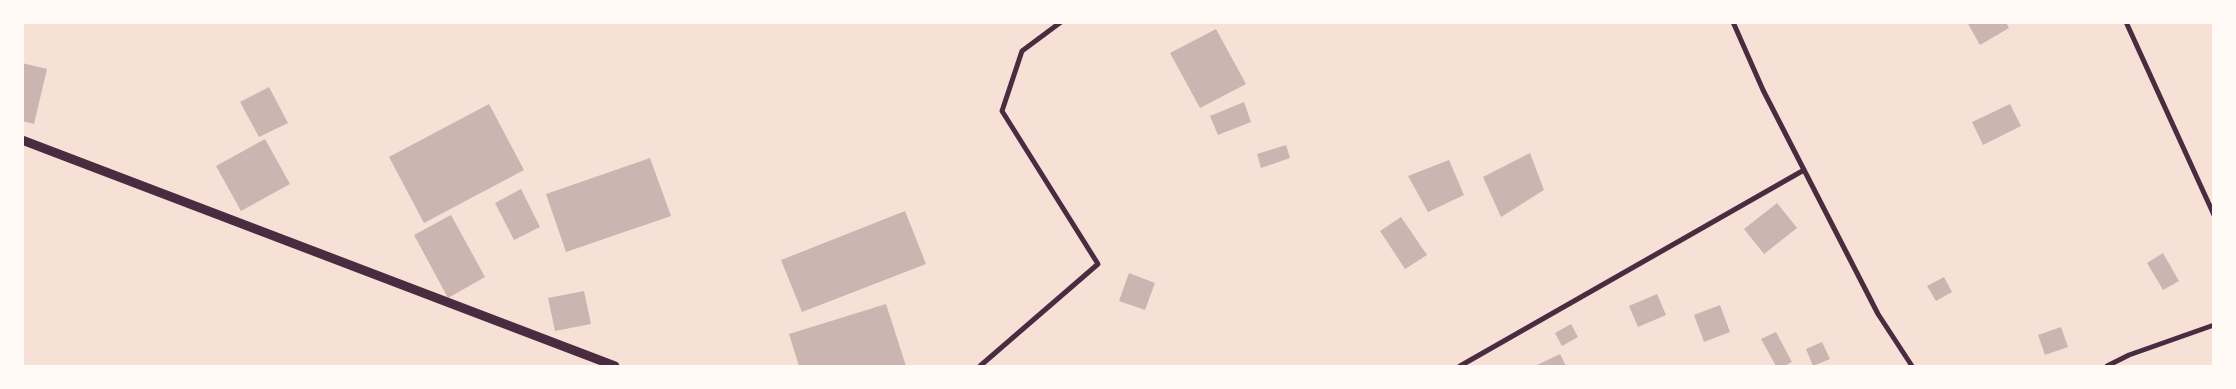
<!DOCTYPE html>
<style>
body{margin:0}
#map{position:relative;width:2236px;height:389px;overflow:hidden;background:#f7e1d7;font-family:"Varela Round",sans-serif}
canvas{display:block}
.frame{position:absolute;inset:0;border:24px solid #fffaf5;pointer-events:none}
</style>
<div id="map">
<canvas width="2236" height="389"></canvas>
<div class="frame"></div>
</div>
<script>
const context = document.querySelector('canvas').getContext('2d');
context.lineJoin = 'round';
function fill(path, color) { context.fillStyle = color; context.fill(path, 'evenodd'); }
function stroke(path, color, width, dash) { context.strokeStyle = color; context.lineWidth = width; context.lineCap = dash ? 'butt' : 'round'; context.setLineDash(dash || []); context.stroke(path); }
const building = new Path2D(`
 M1967,22H2006L2009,28L1980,45Z
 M1216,29L1246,84L1200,108L1170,53Z
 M22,63L47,69L34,124L22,121Z
 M269,87L288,123L259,137L240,102Z
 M1244,102L1251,122L1218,135L1210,116Z
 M489,104L524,170L424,223L389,157Z
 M2010,104L2021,126L1983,145L1972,122Z
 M265,139L290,184L241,211L216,166Z
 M1286,145L1290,158L1261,168L1257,154Z
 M1530,153L1544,190L1501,217L1483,177Z
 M650,158L671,216L566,252L546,194Z
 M1449,160L1464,195L1428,212L1408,176Z
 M521,189L540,227L514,240L495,203Z
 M1777,203L1797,228L1764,254L1744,229Z
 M905,211L926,264L802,312L781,260Z
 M451,215L485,277L448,298L414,235Z
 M1401,217L1427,255L1405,269L1380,231Z
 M2163,253L2179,281L2163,290L2147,263Z
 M1129,273L1155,283L1145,310L1119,301Z
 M1944,277L1952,292L1936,301L1927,286Z
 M584,291L591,324L555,331L548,298Z
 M1657,294L1666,315L1638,327L1629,306Z
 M886,304L906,366H799L789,334Z
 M1720,305L1730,332L1704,342L1694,315Z
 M1571,324L1578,337L1562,346L1555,333Z
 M2061,327L2068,347L2045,355L2038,335Z
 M1776,332L1792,362L1784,366H1776L1761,339Z
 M1822,342L1830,359L1813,366L1806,349Z
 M1560,354L1566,366H1535Z`);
const minor = new Path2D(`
 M1733,22L1763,90L1878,314L1912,366
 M2126,22L2214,215
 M980,366L1098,264L1002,111L1022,51L1061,22
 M1460,366L1804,170
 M2107,366L2129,355L2214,325`);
const tertiary = new Path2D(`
 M22,140L615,366`);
fill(building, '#ccb4b1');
stroke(minor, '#4a2c40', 5);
stroke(tertiary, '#4a2c40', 9);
</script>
